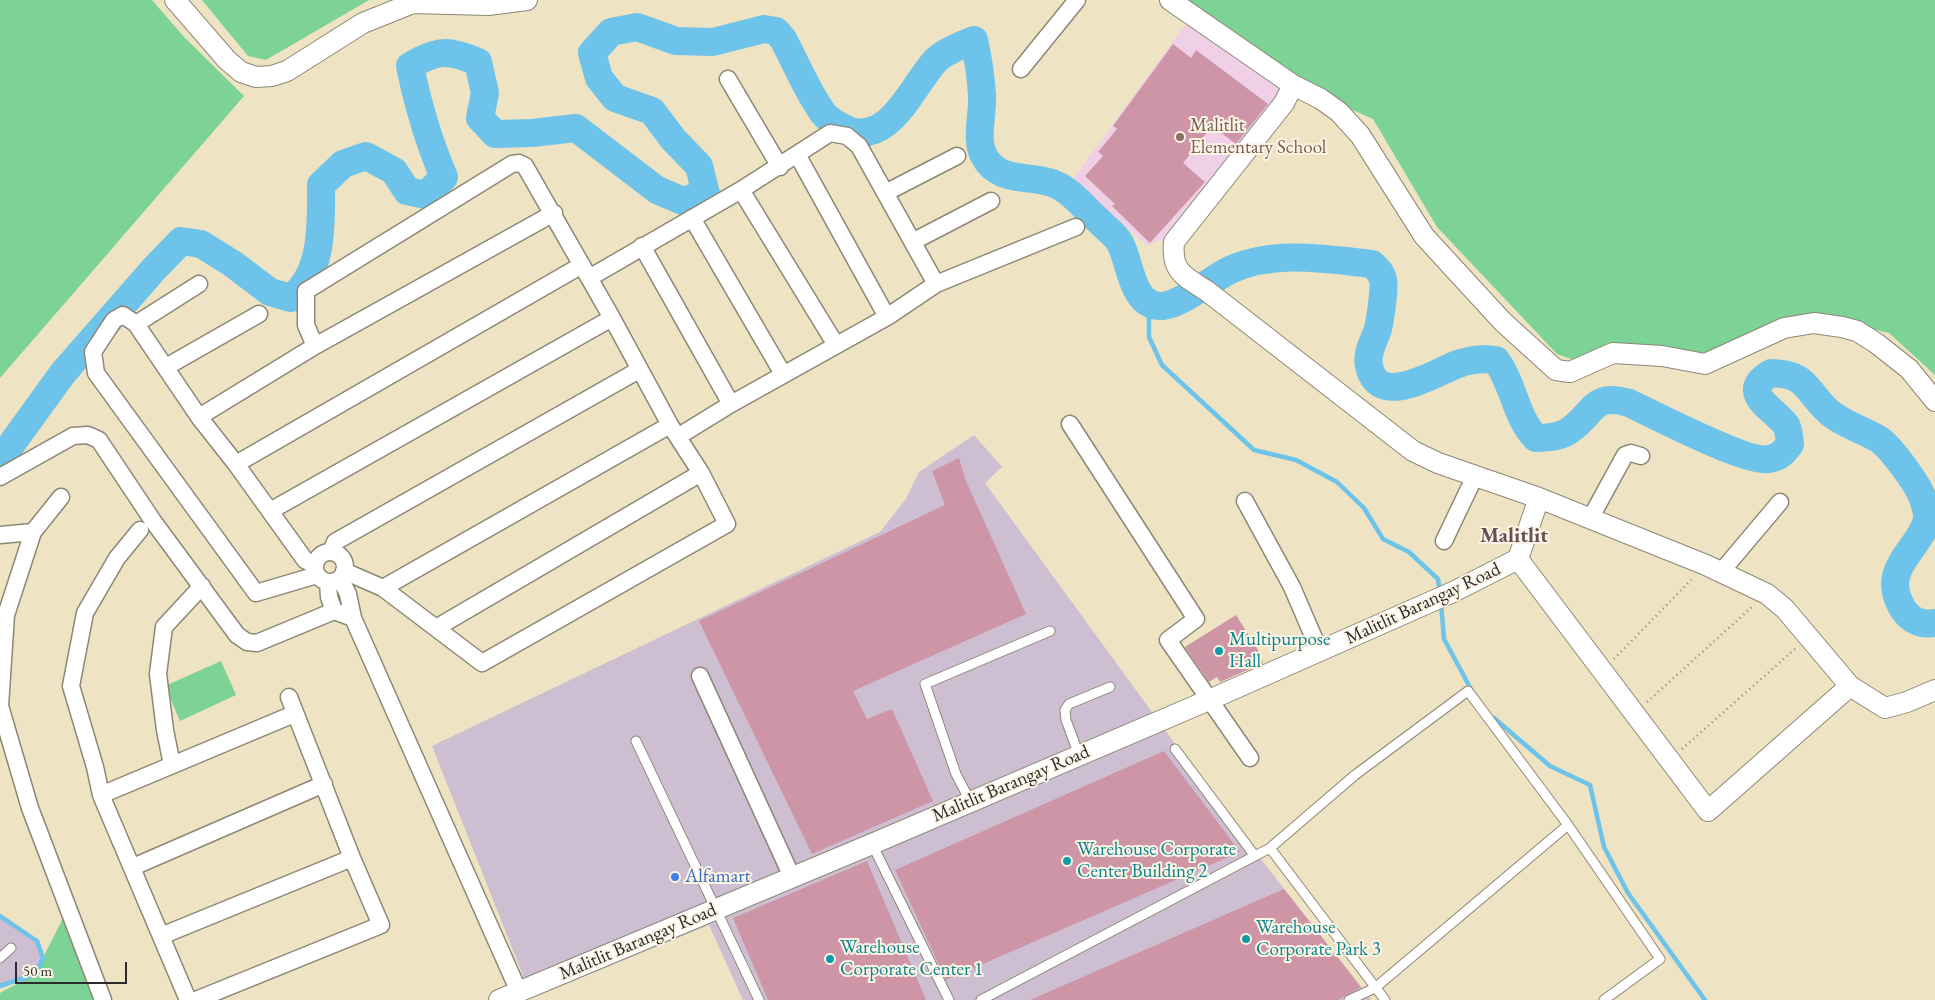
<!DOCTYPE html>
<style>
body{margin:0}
#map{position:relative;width:1935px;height:1000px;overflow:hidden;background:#eee3c2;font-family:"EB Garamond",serif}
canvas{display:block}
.scale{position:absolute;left:15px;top:962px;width:112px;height:22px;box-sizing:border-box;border:2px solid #2b2b2b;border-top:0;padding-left:6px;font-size:15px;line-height:18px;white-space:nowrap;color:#2b2b2b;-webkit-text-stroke:4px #fcf5e5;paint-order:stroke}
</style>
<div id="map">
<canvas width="1935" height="1000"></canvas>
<div class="scale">50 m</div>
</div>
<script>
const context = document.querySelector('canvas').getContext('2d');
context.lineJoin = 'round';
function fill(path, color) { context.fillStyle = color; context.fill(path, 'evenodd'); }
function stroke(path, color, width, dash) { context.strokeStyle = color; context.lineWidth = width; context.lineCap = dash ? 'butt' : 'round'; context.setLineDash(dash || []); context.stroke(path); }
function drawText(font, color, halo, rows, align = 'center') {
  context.font = font + ' "EB Garamond",serif'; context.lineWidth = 4; context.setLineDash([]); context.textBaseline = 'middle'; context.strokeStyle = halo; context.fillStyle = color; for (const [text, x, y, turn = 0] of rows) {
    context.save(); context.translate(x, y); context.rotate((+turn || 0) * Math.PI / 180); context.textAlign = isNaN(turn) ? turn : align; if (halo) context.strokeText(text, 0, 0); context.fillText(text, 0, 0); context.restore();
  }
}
const built = new Path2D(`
 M1191,17L1292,94L1170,238L1146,245L1073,179Z`);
const industrial = new Path2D(`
 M974,435L1002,467L985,483L1235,826L1371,1000H743L709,925L532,998L432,746L880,532L906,499L919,472Z
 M0,916L37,941L43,958L35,974L0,986Z`);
const green = new Path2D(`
 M0,0H152L184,37L244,96L0,378Z
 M202,0H369L266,60L248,56Z
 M1176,0H1935V375L1889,333L1814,315L1780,318L1710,352L1576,361L1557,354L1437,227L1373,119L1321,96Z
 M221,661L236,695L180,721L165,686Z
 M65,914L98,1000H0V993L35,974Z`);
const stream = new Path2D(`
 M1149,304V337L1162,365L1254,450L1296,460L1337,482L1364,508L1383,539L1409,552L1438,579L1440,593
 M1441,603L1444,639L1472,691
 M1494,718L1550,766L1590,785L1604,847L1628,893L1705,1000
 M0,916L37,941L43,958L35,974L0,986`);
const river = new Path2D(`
 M0,460L63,373L154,269L181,241L201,244L233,264L270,292L291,298C324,273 321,222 321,185L343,164L366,156L394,171L407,191L426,195L444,177C428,140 418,105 410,66C438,49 449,50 478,62L485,93L480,118L495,134L532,133L576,128L657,190L683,201L706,194L699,166L673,139L652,111L615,98L599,78L592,53L611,32L637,27L676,41L713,42L764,29L776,31L783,39C796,63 807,91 823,113C829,121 839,126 848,130C891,146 914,82 937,59C948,50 961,45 974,40C978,58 981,77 982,96C983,115 975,139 984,156C998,183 1028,175 1052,183C1070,189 1085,209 1099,221C1105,228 1115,234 1120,243C1131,263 1131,308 1163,306C1183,304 1211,279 1230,270C1274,250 1325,259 1372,264C1377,269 1381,272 1383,279C1385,288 1380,320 1378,329C1374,341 1366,353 1369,366C1378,410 1436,372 1458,364C1471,359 1482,358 1496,360C1514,384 1515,417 1536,438C1548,438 1561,437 1570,430C1595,413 1592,392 1629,403C1653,414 1748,464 1769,459C1780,457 1784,452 1790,444C1789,438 1789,429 1786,425C1772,407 1738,393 1771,373C1809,374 1805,391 1830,413C1845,425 1864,430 1880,440C1892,449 1915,481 1921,494C1924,500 1928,514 1927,520C1919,551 1878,569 1903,609C1911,621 1921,625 1935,623`);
const building = new Path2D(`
 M1173,44L1191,58L1196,50L1268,104L1236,144L1212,126L1183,163L1205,182L1150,243L1112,206L1115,204L1085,176L1103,156L1098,152L1117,129L1113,126Z
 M959,458L966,481L1026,614L853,691L867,719L892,709L933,801L812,854L699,621L945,505L932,471Z
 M1236,615L1258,650L1263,663L1220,682L1217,677L1209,682L1185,647Z
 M1164,751L1240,852L946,980L895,870Z
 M867,861L926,1000H768L733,918Z
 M1284,889L1361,987L1338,1000H1030Z`);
const path = new Path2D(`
 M1614,659L1692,579
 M1647,702L1752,607
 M1682,749L1796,648`);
const service = new Path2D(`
 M636,741L759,1000
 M1175,749L1255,856
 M1079,755L1066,720L1065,710L1069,704L1110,687
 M970,801L956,774L925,684L1050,631
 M872,844L949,1000
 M0,958L11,948
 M981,1000L1270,848
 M1349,1000L1375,988L1568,825
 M1385,1000L1270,848L1355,775L1468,691L1568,825L1660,959L1604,1000`);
const minor = new Path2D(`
 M1021,69L1077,0
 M728,79L780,167
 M798,156L887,317
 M741,190L836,345
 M887,192L957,156
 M692,218L783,374
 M914,241L991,201
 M642,246L731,404
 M589,278L741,190L830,133L847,136L859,146L936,284
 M136,324L199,284
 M315,346L306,325V291L512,164L519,163L525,166L612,318L670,425L701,473L727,524L482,663L383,588L344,571
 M166,367L259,314
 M199,417L315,346L554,213
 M1070,424L1196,619L1168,640L1250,758
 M679,436L731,404L887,317L936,284L1076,227
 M236,464L582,265
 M0,477L73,436L88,435L99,440L153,521L237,635L247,642L257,643L334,611L353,618L519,992
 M61,497L33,532L6,615L0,706L30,808L103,1000
 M1245,501L1292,587L1320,652
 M270,511L612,318
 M1590,519L1625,455L1631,453L1641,456
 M140,530L117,558L85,613L71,686L95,767L101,795L188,1000
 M0,535L33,532
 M1444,541L1475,476
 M331,552L335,542L639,370
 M315 567a15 15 0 1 1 30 0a15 15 0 1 1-30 0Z
 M315,565L305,560L236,464L199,417L136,324L123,315L114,320L93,352L96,373L256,593L317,575
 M1721,572L1780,502
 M340,578L348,594L353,618
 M328,582L329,597L334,611
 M383,588L670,425
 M436,628L701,473
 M700,676L792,877
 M172,765L165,730L158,674L164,627L202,586
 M101,795L294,714
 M133,867L324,784
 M161,936L352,858
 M196,1000L381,925L352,858L289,697`);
const tertiary = new Path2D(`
 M175,0L227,60L241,72L256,77L272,76L287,71L363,23L413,3L488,5L527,0
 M1170,0L1293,85L1321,99L1339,112L1360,135L1424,236L1503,322L1556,370L1570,372L1613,353L1662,356L1705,364L1784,328L1814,323L1842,327L1857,331L1876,343L1909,369L1935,401
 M1293,85L1284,103L1174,242C1171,272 1184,276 1207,291L1413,451L1438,463L1539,498L1706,565L1767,594L1785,609L1850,686L1885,708L1907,702L1935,690
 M1518,559L1708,811L1850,686
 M1518,559L1539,498
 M499,1000L872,844L1209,700L1453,592L1518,559`);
const markers = [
 [1180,137,5,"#8d6e63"],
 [1219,651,5,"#0f9aa8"],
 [1067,861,5,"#0f9aa8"],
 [675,877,5,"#3f7fe0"],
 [1246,939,5,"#0f9aa8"],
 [830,959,5,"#0f9aa8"]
];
const educationNames = [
 ["Malitlit",1190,126],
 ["Elementary School",1190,148]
];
const streetNames = [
 ["Malitlit Barangay Road",1423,604,-25],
 ["Malitlit Barangay Road",1011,784,-23],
 ["Malitlit Barangay Road",638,942,-23]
];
const cultureNames = [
 ["Multipurpose",1229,640],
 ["Hall",1229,662],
 ["Warehouse Corporate",1077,850],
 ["Center Building 2",1077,872],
 ["Warehouse",1256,928],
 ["Corporate Park 3",1256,950],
 ["Warehouse",840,948],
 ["Corporate Center 1",840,970]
];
const shopNames = [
 ["Alfamart",685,877]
];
const quarterNames = [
 ["Malitlit",1514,536]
];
fill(built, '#efd0e6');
fill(industrial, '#cdbed2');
fill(green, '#7dd295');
stroke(stream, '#6ec3ea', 4.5);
stroke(river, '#6ec3ea', 28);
fill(building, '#ce95a7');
stroke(service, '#8c8776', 11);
stroke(minor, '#8c8776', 19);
stroke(tertiary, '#8c8776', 22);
stroke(path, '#8c8776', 2.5, [1, 4]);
stroke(service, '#fff', 9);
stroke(minor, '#fff', 16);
stroke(tertiary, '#fff', 20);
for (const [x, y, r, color] of markers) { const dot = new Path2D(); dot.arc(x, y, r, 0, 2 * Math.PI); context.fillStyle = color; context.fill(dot); stroke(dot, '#fcf5e5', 2); }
drawText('19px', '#785e54', '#fcf5e5', educationNames, 'left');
drawText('19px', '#2b2b2b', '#fcf5e5', streetNames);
drawText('19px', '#0d838f', '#fcf5e5', cultureNames, 'left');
drawText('19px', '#366cbe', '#fcf5e5', shopNames, 'left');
drawText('bold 21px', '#645056', '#fcf5e5', quarterNames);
</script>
